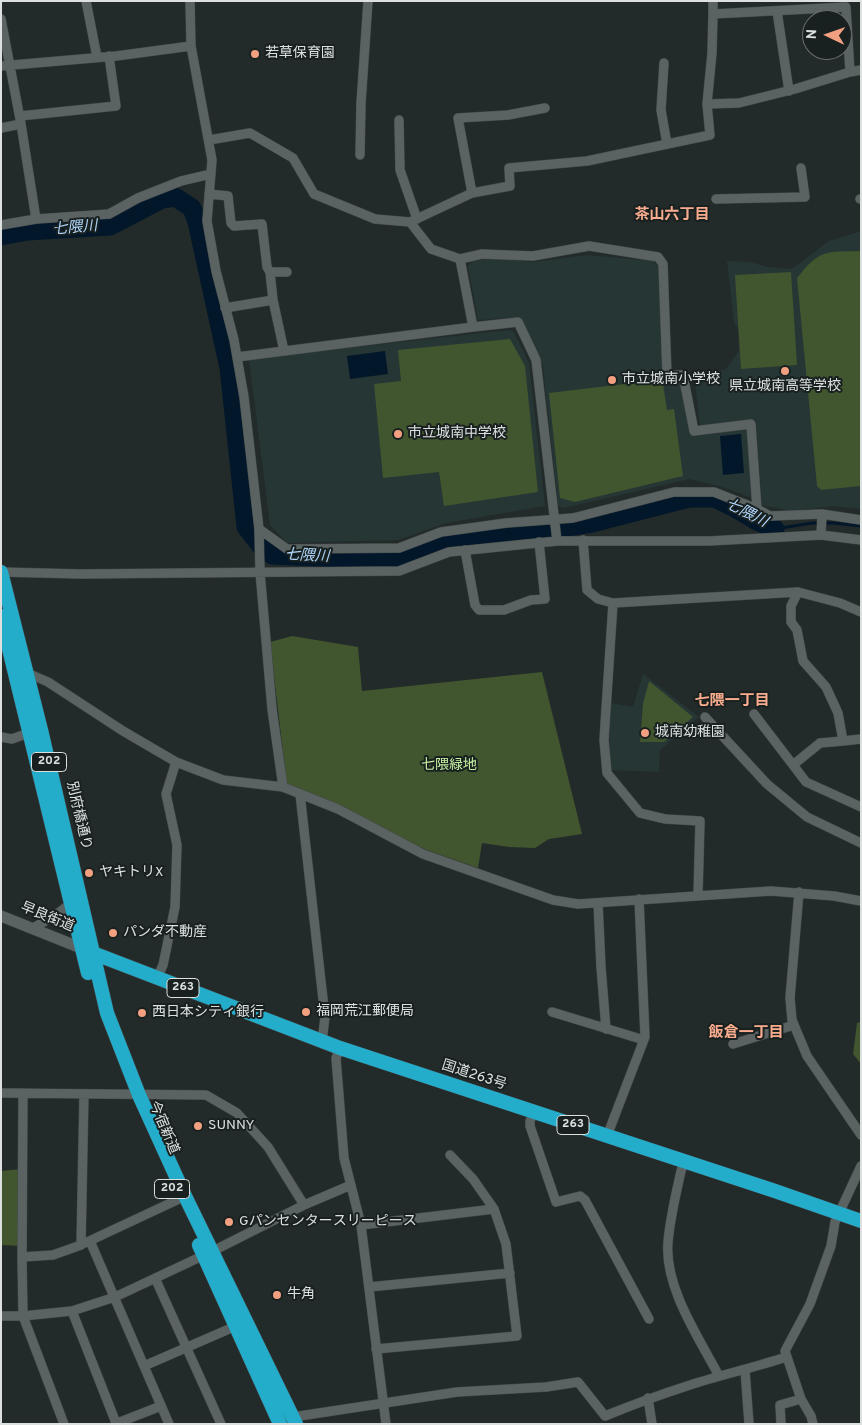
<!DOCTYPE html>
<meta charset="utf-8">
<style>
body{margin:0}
#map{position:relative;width:862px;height:1425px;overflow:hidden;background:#232b2a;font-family:Overpass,sans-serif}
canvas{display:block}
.frame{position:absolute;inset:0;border:2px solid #dce1e0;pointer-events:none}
.north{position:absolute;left:802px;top:10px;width:50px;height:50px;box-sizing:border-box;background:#192120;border:1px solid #676e6d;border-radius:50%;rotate:273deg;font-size:14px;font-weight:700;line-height:20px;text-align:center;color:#dce1e0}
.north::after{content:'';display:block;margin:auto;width:18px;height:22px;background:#f2a080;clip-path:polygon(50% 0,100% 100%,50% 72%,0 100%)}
</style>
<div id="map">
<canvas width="862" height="1425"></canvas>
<div class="frame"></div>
<div class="north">N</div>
</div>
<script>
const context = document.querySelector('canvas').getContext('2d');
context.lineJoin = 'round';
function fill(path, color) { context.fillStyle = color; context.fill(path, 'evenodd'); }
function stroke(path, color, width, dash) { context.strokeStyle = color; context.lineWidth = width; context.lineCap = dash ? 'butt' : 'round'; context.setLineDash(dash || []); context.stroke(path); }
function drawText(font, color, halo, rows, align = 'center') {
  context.font = font + ' Overpass,"Noto Sans JP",sans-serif'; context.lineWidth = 4; context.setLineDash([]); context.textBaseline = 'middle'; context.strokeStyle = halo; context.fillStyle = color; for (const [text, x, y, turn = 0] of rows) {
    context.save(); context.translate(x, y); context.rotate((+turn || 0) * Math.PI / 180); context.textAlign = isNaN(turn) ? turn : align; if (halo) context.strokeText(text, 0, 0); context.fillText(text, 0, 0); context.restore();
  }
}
const built = new Path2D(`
 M861,231V509L834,506L791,511L762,505L756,419L700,426L694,373L725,370L739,351L738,328L734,322L727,261L750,262L767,267L792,269L829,241Z
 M588,255L653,261L659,268L662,318V379H678L682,382L691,433L743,427L748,430L752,498L723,487L689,479L564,508L558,505L543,366L519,317L478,320L468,266L473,261L496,258L534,262Z
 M509,330L514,332L529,363L545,506L446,523L398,540L287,543L270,525L249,359Z
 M643,674L699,717L660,750L659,772L609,770L610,703L633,707Z`);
const green = new Path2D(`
 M861,251V486L821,490L817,486L797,278C820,249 825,252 861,251Z
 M791,272L797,365L741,369L735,275Z
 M510,339L525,366L538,492L444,506L439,472L383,478L374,384L401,381L398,350Z
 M658,380L663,384L667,410L674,409L683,476L575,502L560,498L549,393Z
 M292,636L358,647L362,691L542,672L582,834L549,839L535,848L509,847L482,843L478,868L427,850L287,785L270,642Z
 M649,681L693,717L664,742H640L643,704Z
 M861,1022V1064L853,1054L857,1023Z
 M21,1169V1246L1,1245V1171Z`);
const water = new Path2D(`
 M385,351L388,374L350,379L347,356Z
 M741,434L744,473L723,475L720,436Z`);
const stream = new Path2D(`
 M775,529L812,523H833L861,526`);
const river = new Path2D(`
 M1,236L28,231L110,226L162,199L175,197L192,208L197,222L229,368L246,527L260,545L272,555L361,559L402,557L443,541L522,530L560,528L592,523L689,498H714L735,508L757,521L775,529`);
const minor = new Path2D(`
 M86,1L97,57
 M190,1L191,46L212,160L207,221L216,271L234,340L244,397L259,529L260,572L272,709L283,787
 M713,1V14L846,7L850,72
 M777,11L789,91
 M1,19L21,124L36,219L109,214L138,198L181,181L211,174
 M664,63L661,110L667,144
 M1,66L116,56L191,46
 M707,104L739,103L795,89L850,72L861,70
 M20,116L116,106L109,56
 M399,120L400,170L417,219
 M1,128L21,124
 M209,140L250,133L293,158L314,194L375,219L410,222L431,249L460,259L473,327L518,322L536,360L557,541
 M360,155L361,103L368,1
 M472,193L458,118L508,115L545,108
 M209,194L228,196L231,223L234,226L262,224L267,267L270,272H287
 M716,199L805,197L801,168
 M860,199H861
 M410,222L472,193L510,186L509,168L587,161L710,135L707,104L712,53L713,14
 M1,225L36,219
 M460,259L482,254L533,256L589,246L658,257L663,264L667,375H683L694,431L751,424L757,509L770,516L822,514L821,535
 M270,272L273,300L284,351
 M225,308L273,300
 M237,357L473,327
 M822,514L861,520
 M259,529L287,549L399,548L441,532L506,523L573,518L674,492H714L757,509
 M583,540L587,590L598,599L613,603L798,592L840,603L861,612
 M465,550L475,605L479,610H504L531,600L545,599L539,542
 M1,572L81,574L399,571L449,552L557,541H709L821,535L861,540
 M798,592L791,606V622L797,630L803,661L826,687L838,713L843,741L861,739
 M613,603L604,740L607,773L640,813L665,819L700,821L698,895
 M24,676L32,675L48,682L123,731L176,762L223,780L283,787L338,809L423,854L553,900L578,904L771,891L834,896L861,901
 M754,714L806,782L861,807
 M705,717L767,784L807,817L861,843
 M1,737L12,739L34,731
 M793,765L820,743L843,741
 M300,794L325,1017L322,1042
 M799,892L790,998L792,1020L807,1056L861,1135
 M598,903L601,967L606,1029
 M33,928L56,915L70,904
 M157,978L163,965L175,907L177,845L166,794L176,762
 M552,1012L644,1040
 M733,1044L794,1025
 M340,1048L336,1058L344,1158L361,1225L386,1424
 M1,1093L206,1095L237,1113L268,1147L304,1205L351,1185
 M23,1093L22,1257L23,1316L64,1424
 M533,1113L530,1121V1126L556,1202L580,1196L585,1200L649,1319
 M607,1136L645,1037L639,899
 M450,1155L473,1179L494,1209
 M684,1162L681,1171C676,1194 670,1218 668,1242C664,1287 699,1338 719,1376
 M361,1225L494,1209L506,1244L517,1336L376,1349
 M90,1241L169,1424
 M85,1243L177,1200
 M22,1257L53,1255L81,1245L84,1094
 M155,1278L221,1424
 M369,1287L510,1273
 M72,1311L116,1423
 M1,1316H23L72,1311L115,1297L213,1251L304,1205
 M144,1366L236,1326
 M745,1370L749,1424
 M648,1398L652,1424
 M801,1399L811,1416L813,1424
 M293,1417L457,1392L546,1387L578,1382L605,1416C632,1405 659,1395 687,1386C720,1375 753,1368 786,1357
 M115,1424L161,1406
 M781,1424L780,1405L801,1399L785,1351L810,1304L831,1246L835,1222L861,1166`);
const tertiary = new Path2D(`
 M1,916L81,948`);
const trunk = new Path2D(`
 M1,572L41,730L107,1013L139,1095L185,1196L296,1424
 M1,616L88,973
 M85,950L340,1048L775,1191L861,1221
 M199,1245L280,1424`);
const markers = [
 [255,54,5,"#f2a080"],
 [785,371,5,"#f2a080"],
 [612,380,5,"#f2a080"],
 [398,434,5,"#f2a080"],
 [645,733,5,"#f2a080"],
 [89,873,5,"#f2a080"],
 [113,933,5,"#f2a080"],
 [306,1012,5,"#f2a080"],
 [142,1013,5,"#f2a080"],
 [198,1126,5,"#f2a080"],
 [229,1222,5,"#f2a080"],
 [277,1295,5,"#f2a080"]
];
const shields = [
 [49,762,35],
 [183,988,32],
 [573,1125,32],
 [172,1189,35]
];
const shieldNames = [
 ["202",49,762],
 ["263",183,988],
 ["263",573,1125],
 ["202",172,1189]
];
const poiNames = [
 ["若草保育園",265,54],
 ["市立城南小学校",622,380],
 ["県立城南高等学校",785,387,"center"],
 ["市立城南中学校",408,434],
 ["城南幼稚園",655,733],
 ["ヤキトリX",99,873],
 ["パンダ不動産",123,933],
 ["福岡荒江郵便局",316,1012],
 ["西日本シティ銀行",152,1013],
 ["SUNNY",208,1126],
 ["Gパンセンタースリーピース",239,1222],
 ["牛角",287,1295]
];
const parkNames = [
 ["七隈緑地",449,766]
];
const streetNames = [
 ["別府橋通り",78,816,77],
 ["早良街道",47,918,22],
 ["国道263号",474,1076,18],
 ["今宿新道",163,1128,67]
];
const neighbourhoodNames = [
 ["茶山六丁目",672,216],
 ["七隈一丁目",732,702],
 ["飯倉一丁目",746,1034]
];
const waterNames = [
 ["七隈川",75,229,-5],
 ["七隈川",746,514,27],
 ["七隈川",307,557,3]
];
fill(built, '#263635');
fill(green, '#41562e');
fill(water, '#03172b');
stroke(stream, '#03172b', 3);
stroke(river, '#03172b', 19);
stroke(minor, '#424948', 10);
stroke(tertiary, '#424948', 12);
stroke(trunk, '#424948', 15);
stroke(minor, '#5a6362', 9);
stroke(tertiary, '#5a6362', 11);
stroke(trunk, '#24accb', 14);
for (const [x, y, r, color] of markers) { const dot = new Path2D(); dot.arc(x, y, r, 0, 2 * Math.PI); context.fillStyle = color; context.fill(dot); stroke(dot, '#192120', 2); }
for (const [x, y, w] of shields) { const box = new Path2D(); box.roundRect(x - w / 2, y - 9.5, w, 19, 4); context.fillStyle = '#192120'; context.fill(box); stroke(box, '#dce1e0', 1); }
drawText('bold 12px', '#dce1e0', null, shieldNames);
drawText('14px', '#dce1e0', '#192120', poiNames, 'left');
drawText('14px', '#c7f1a2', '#192120', parkNames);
drawText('14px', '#dce1e0', '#192120', streetNames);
drawText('bold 15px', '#f8ab8d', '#192120', neighbourhoodNames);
drawText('italic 15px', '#aed4fa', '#192120', waterNames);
</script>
